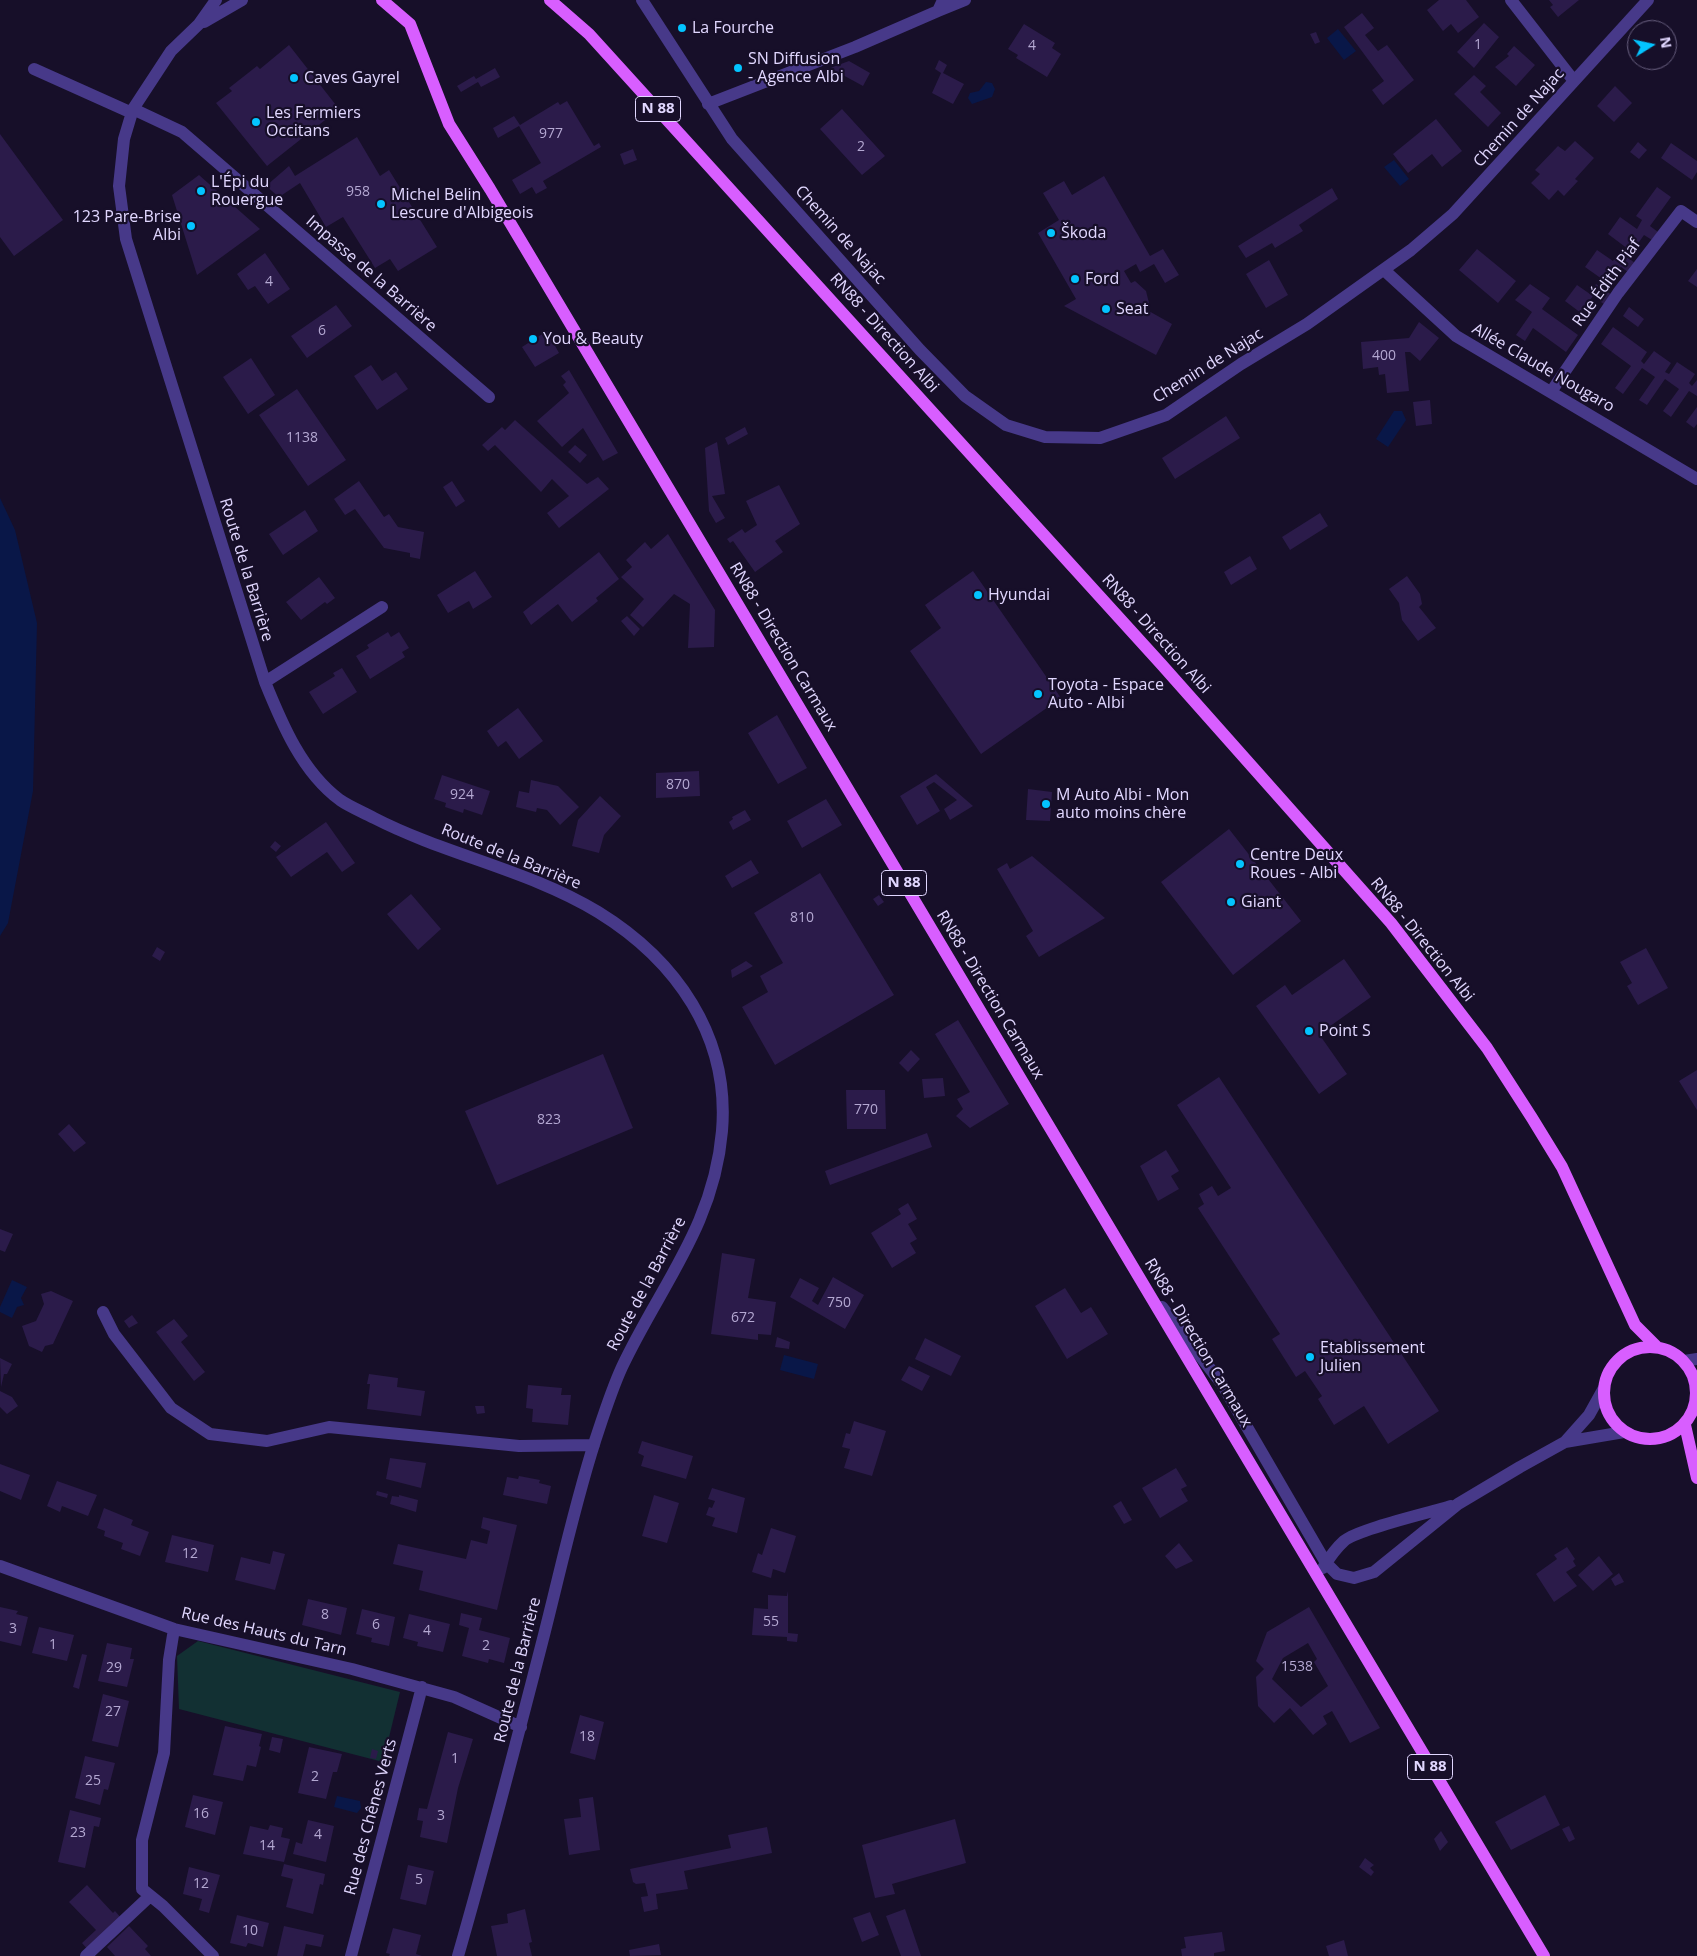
<!DOCTYPE html>
<meta charset="utf-8">
<style>
body{margin:0}
#map{position:relative;width:1697px;height:1956px;overflow:hidden;background:#170f29;font-family:"Open Sans",sans-serif}
canvas{display:block}
.north{position:absolute;left:1627px;top:20px;width:50px;height:50px;box-sizing:border-box;background:#170f29;border:1px solid #685f7f;border-radius:50%;rotate:80deg;font-size:14px;font-weight:700;line-height:20px;text-align:center;color:#e1d7ff}
.north::after{content:'';display:block;margin:auto;width:18px;height:22px;background:#03c4ff;clip-path:polygon(50% 0,100% 100%,50% 72%,0 100%)}
</style>
<div id="map">
<canvas width="1697" height="1956"></canvas>
<div class="north">N</div>
</div>
<script>
const context = document.querySelector('canvas').getContext('2d');
context.lineJoin = 'round';
function fill(path, color) { context.fillStyle = color; context.fill(path, 'evenodd'); }
function stroke(path, color, width, dash) { context.strokeStyle = color; context.lineWidth = width; context.lineCap = dash ? 'butt' : 'round'; context.setLineDash(dash || []); context.stroke(path); }
function drawText(font, color, halo, rows, align = 'center') {
  context.font = font + ' "Open Sans",sans-serif'; context.lineWidth = 4.5; context.setLineDash([]); context.textBaseline = 'middle'; context.strokeStyle = halo; context.fillStyle = color; for (const [text, x, y, turn = 0] of rows) {
    context.save(); context.translate(x, y); context.rotate((+turn || 0) * Math.PI / 180); context.textAlign = isNaN(turn) ? turn : align; if (halo) context.strokeText(text, 0, 0); context.fillText(text, 0, 0); context.restore();
  }
}
const green = new Path2D(`
 M198,1641L400,1692L383,1762L179,1709L177,1656Z`);
const water = new Path2D(`
 M1338,29L1356,51L1344,60L1327,38Z
 M986,82L992,83L995,89L992,97L972,104L968,98L970,93L979,91Z
 M1394,160L1409,179L1400,186L1384,167Z
 M1394,411H1402L1406,420L1388,447L1376,439Z
 M0,498L15,530L37,623L33,791L8,923L0,936Z
 M12,1280L27,1287L21,1298L24,1305L17,1307L12,1318L0,1312V1307Z
 M784,1355L818,1364L814,1379L780,1370Z
 M337,1796L360,1801L361,1808L357,1813L334,1807Z`);
const building = new Path2D(`
 M1439,0H1466L1479,17L1458,33L1451,24L1443,31L1427,10Z
 M1549,0H1579L1558,17L1550,7L1553,5Z
 M1362,13L1374,28L1365,35L1378,51L1387,45L1414,80L1383,105L1372,90L1384,81L1344,27Z
 M1484,23L1499,37L1474,68L1457,52Z
 M1024,24L1055,43L1052,48L1061,54L1047,77L1016,58L1018,55L1008,49Z
 M1316,32L1320,42L1315,44L1310,34Z
 M289,45L339,109L267,166L216,103L232,91L229,88L257,66L260,69Z
 M1514,46L1535,65L1516,86L1495,67L1509,56L1507,54Z
 M939,60L947,65L943,73L964,84L953,104L932,93L941,73L935,69Z
 M849,61L870,73L863,86L830,68Z
 M495,68L500,77L481,87L478,82L461,92L457,86L474,76L476,79Z
 M1474,75L1486,86L1480,92L1501,113L1488,127L1454,94Z
 M1615,86L1632,103L1614,122L1597,106Z
 M567,101L594,146L599,143L601,147L543,181L547,188L536,194L532,187L520,194L512,180L541,163L519,126L498,138L493,128L514,116L520,125L558,102L560,105Z
 M842,109L885,156L862,175L820,129Z
 M1436,119L1462,151L1442,167L1432,154L1408,173L1393,154Z
 M0,134L63,220L14,256L0,237Z
 M357,137L380,176L389,170L437,247L398,271L390,259L375,268L343,217L326,227L300,183L279,197L266,186L289,166L295,176Z
 M1575,141L1594,158L1575,179L1578,181L1564,196L1558,190L1549,200L1531,183L1540,174L1535,170L1558,146L1565,151Z
 M1638,142L1647,150L1639,159L1630,152Z
 M1671,143L1697,161V172L1692,180L1661,158Z
 M633,149L637,160L624,165L620,154Z
 M199,175L260,229L197,275L172,195Z
 M1104,176L1150,256L1163,249L1179,275L1165,283L1154,264L1140,272L1136,264L1124,271L1131,283L1135,281L1146,291L1149,303L1147,310L1172,324L1156,355L1064,306L1076,299L1038,233L1059,220L1043,193L1064,181L1072,195Z
 M1657,187L1671,197L1650,226L1658,232L1652,240L1644,235L1632,252L1608,234L1620,217L1637,229L1642,220L1636,216Z
 M1332,188L1338,199L1299,225L1303,231L1275,248L1272,243L1246,258L1238,246Z
 M1477,249L1516,281L1498,303L1459,270Z
 M1597,250L1613,261L1620,252L1635,263L1628,272L1621,267L1609,284L1585,267Z
 M265,253L290,289L268,304L255,286L248,290L237,274Z
 M1269,260L1288,295L1266,308L1246,274Z
 M1697,269V287L1688,281Z
 M1530,284L1550,298L1542,309L1578,335L1566,352L1533,328L1525,341L1516,335L1532,312L1515,300Z
 M1596,284L1612,295L1605,305L1593,296L1581,313L1565,301L1577,285L1590,294Z
 M336,305L352,326L307,358L291,336Z
 M1629,307L1644,319L1638,327L1623,316Z
 M1419,322L1439,338L1420,361L1410,352H1405L1409,391L1387,393L1385,374L1379,375L1378,367L1363,369L1361,342L1409,338Z
 M1613,327L1647,352L1641,361L1644,364L1654,351L1671,363L1665,372L1669,374L1677,362L1695,374L1689,383L1692,386L1697,380V396L1689,391L1671,417L1663,411L1679,389L1665,379L1647,405L1639,400L1655,377L1642,368L1623,394L1615,388L1631,366L1601,344Z
 M547,331L559,353L535,367L522,347Z
 M251,358L275,395L248,414L223,377Z
 M371,365L382,381L396,372L408,389L377,410L354,376Z
 M569,370L618,453L603,461L583,428L562,447L537,421L569,393L563,385L566,382L561,376Z
 M297,389L346,460L308,486L259,415Z
 M1430,400L1432,424L1416,426L1413,402Z
 M1697,407V424L1694,428L1686,422Z
 M1226,416L1240,438L1175,479L1162,458Z
 M515,420L587,484L598,477L609,489L559,528L547,513L569,496L552,479L541,492L495,445L488,451L482,445L502,427L505,430Z
 M745,427L748,434L728,445L725,438Z
 M717,442L725,494L712,496L725,518L716,523L709,511L705,448Z
 M575,445L587,455L580,463L568,452Z
 M359,481L384,517L389,514L398,527L424,532L420,559L410,557V553L384,548L355,509L345,515L334,499Z
 M452,481L465,501L456,507L443,487Z
 M779,485L800,524L775,541L783,552L755,572L733,541L730,543L727,539L742,529L745,533L757,525L746,501Z
 M305,510L318,531L283,555L269,534Z
 M1320,513L1328,526L1290,550L1282,537Z
 M668,534L715,610L714,647L688,648L690,604L674,594L643,627L630,615L644,599L621,577L632,567L626,560L645,542L651,549Z
 M599,552L619,579L596,598L598,601L572,622L558,604L531,625L523,612Z
 M1250,556L1257,569L1231,585L1224,572Z
 M475,571L492,597L473,609L469,601L448,613L437,595Z
 M973,571L1061,698L981,754L910,651L941,628L925,605Z
 M1407,576L1420,594L1422,604L1419,607L1436,628L1418,641L1402,620L1399,603L1389,589Z
 M319,577L335,598L327,604L325,602L301,620L286,602Z
 M627,616L640,629L634,636L621,621Z
 M388,632L391,637L399,632L409,648L402,652L405,657L370,679L356,656L369,648L367,645Z
 M342,668L357,692L323,714L309,692L335,676L333,673Z
 M518,708L543,741L519,759L506,741L498,747L487,731Z
 M777,715L807,768L778,784L748,733Z
 M699,771L700,796L656,798V773Z
 M936,774L973,806L950,820L944,809L957,800L934,782L926,787L940,811L917,825L900,796Z
 M442,775L490,791L482,815L464,809L463,813L445,807L446,803L434,799Z
 M531,780L558,786L579,807L560,825L547,810L537,808L536,812L516,807L519,791L529,793Z
 M1028,789L1052,792L1050,821L1026,820Z
 M600,796L621,816L604,835L599,853L572,846L578,820Z
 M826,799L842,825L802,848L787,821Z
 M745,810L751,820L733,830L729,822L733,819L732,817Z
 M326,822L355,863L342,872L327,852L291,877L276,857Z
 M1229,829L1301,921L1233,975L1161,882Z
 M275,841L281,846L276,852L270,847Z
 M1032,856L1105,918L1039,957L1026,936L1033,931L997,869L1007,863L1010,869Z
 M751,860L759,873L732,888L725,876Z
 M820,873L894,995L775,1065L742,1007L768,992L760,976L783,963L754,913Z
 M411,894L441,929L418,950L387,914Z
 M879,895L884,902L878,906L873,899Z
 M157,947L165,952L160,961L152,956Z
 M1646,948L1668,988L1638,1005L1627,986L1632,983L1620,962Z
 M1344,959L1371,997L1319,1034L1347,1074L1319,1094L1256,1006L1285,985L1292,995Z
 M746,961L753,966L732,978L731,970Z
 M958,1020L1009,1104L970,1128L956,1116L963,1109L957,1099L970,1092L935,1034Z
 M911,1050L920,1059L908,1072L899,1063Z
 M603,1054L633,1128L497,1185L465,1111Z
 M1697,1070V1110L1679,1081Z
 M1219,1077L1439,1411L1388,1444L1364,1406L1334,1425L1318,1399L1322,1396L1305,1371L1296,1377L1272,1339L1280,1334L1198,1208L1204,1204L1199,1194L1212,1186L1218,1196L1231,1188L1177,1105Z
 M943,1078L945,1096L924,1098L922,1079Z
 M846,1090H885L886,1129H847Z
 M69,1124L86,1143L74,1152L58,1134Z
 M927,1133L932,1147L830,1185L825,1171Z
 M1166,1150L1179,1171L1171,1176L1179,1189L1158,1201L1140,1166Z
 M908,1203L917,1219L908,1224L917,1239L910,1243L916,1253L892,1268L871,1233L901,1214L898,1209Z
 M0,1229L13,1234L5,1252L0,1250Z
 M722,1253L755,1259L748,1298L776,1302L771,1335L758,1334V1340L711,1334Z
 M833,1277L864,1295L845,1329L790,1297L800,1278L819,1288L812,1301L818,1305Z
 M1065,1288L1081,1313L1091,1307L1108,1334L1067,1359L1035,1306Z
 M51,1291L73,1301L53,1344L45,1346L42,1352L29,1346L22,1326L36,1321L44,1304L41,1294Z
 M132,1315L138,1323L129,1328L124,1321Z
 M174,1319L188,1336L181,1342L205,1372L194,1381L156,1332Z
 M777,1337L790,1342L789,1349L775,1347Z
 M925,1338L961,1356L951,1376L915,1359Z
 M0,1358L12,1364L7,1374H4L1,1387Z
 M909,1366L930,1376L922,1391L901,1380Z
 M369,1374L398,1378L397,1387L425,1391L421,1416L367,1409L370,1384H367Z
 M528,1385L562,1388L561,1395H571L568,1425L532,1422L533,1409L526,1408Z
 M0,1391L12,1397L18,1406L7,1414L0,1407Z
 M475,1406H484L485,1413L477,1414Z
 M854,1421L886,1431L872,1476L844,1468L850,1449L842,1447L846,1433L850,1434Z
 M642,1441L693,1456L686,1479L641,1466L644,1456L638,1453Z
 M390,1458L426,1463L421,1488L386,1479Z
 M0,1464L30,1475L21,1500L0,1491Z
 M1176,1468L1187,1486L1181,1489L1188,1501L1160,1518L1142,1488Z
 M519,1476L540,1480L539,1483L551,1486L547,1504L503,1495L507,1477L518,1479Z
 M57,1481L97,1495L88,1516L62,1506L60,1512L47,1506Z
 M712,1488L745,1498L737,1533L712,1526L715,1518L706,1515L709,1507L712,1508L715,1501L708,1499Z
 M377,1491L388,1494L387,1498L376,1495Z
 M399,1495L418,1500L416,1512L390,1504L392,1496L399,1497Z
 M654,1495L679,1503L667,1543L642,1536Z
 M1121,1501L1132,1520L1124,1524L1113,1506Z
 M104,1508L133,1520L131,1525L149,1532L140,1556L121,1549L123,1543L104,1536L105,1531L97,1528Z
 M483,1517L517,1525L497,1610L419,1590L423,1571L393,1564L398,1544L466,1559L471,1540L487,1544L490,1531L481,1528Z
 M771,1528L796,1536L785,1573L773,1569L771,1578L752,1572L758,1553L762,1555Z
 M172,1535L214,1545L208,1572L165,1562Z
 M1179,1543L1193,1561L1176,1569L1165,1556Z
 M1567,1547L1575,1559L1573,1561L1576,1566L1566,1572L1577,1586L1554,1602L1536,1574L1557,1559L1554,1555Z
 M273,1551L285,1554L275,1590L235,1580L241,1557L270,1564Z
 M1599,1556L1613,1574L1593,1591L1578,1575Z
 M1619,1573L1624,1582L1615,1586L1611,1579Z
 M788,1591V1633L798,1634L797,1642L787,1641V1637L752,1635L754,1608L768,1609V1595L787,1596Z
 M308,1599L347,1608L341,1635L302,1625Z
 M0,1607L18,1611L16,1614L28,1617L21,1646L0,1641Z
 M1309,1607L1380,1728L1350,1743L1332,1711L1323,1716L1327,1724L1313,1735L1290,1708L1274,1723L1258,1706L1256,1677L1264,1669L1256,1661L1267,1632ZM1308,1643L1317,1659L1314,1662L1328,1686L1301,1707L1272,1679L1283,1658Z
 M362,1609L395,1617L389,1646L371,1642L372,1638L356,1634Z
 M461,1613L482,1618L479,1630L510,1638L504,1663L489,1659L488,1663L462,1656L469,1628L459,1625Z
 M409,1614L450,1624L443,1652L417,1646L418,1642L403,1638Z
 M39,1627L74,1635L67,1661L32,1653Z
 M107,1643L132,1648L130,1659H134L127,1687L98,1681Z
 M82,1654L87,1655L79,1689L73,1687Z
 M103,1694L129,1701L118,1747L92,1741Z
 M580,1715L604,1722L595,1760L570,1753Z
 M225,1726L262,1734L259,1746L261,1747L256,1767L247,1765L243,1781L213,1775Z
 M448,1732L473,1739L458,1788L447,1843L420,1837L423,1821L417,1820L419,1808L427,1809Z
 M272,1737L283,1739L280,1753L269,1750Z
 M309,1747L342,1754L337,1772H333L326,1799L298,1793Z
 M372,1749L378,1751L376,1759L370,1758Z
 M85,1756L115,1763L108,1790L104,1789L100,1805L75,1798Z
 M193,1795L223,1802L215,1835L185,1827Z
 M1545,1795L1560,1825L1511,1850L1495,1822Z
 M593,1797L600,1850L569,1855L564,1819L581,1817L579,1799Z
 M70,1810L101,1818L99,1827L94,1826L85,1868L58,1862Z
 M955,1819L966,1863L892,1884L895,1894L875,1898L862,1845Z
 M308,1820L334,1826L326,1862L293,1854L296,1842L302,1844Z
 M270,1825L283,1828L281,1837L290,1839L284,1862L243,1854L250,1826L268,1830Z
 M1569,1826L1575,1839L1569,1842L1562,1829Z
 M767,1827L772,1853L684,1871L688,1889L656,1894L658,1909L644,1912L641,1897L648,1896L645,1883L636,1884L633,1882L630,1869L731,1848L728,1835Z
 M1441,1831L1448,1842L1440,1851L1434,1839Z
 M1365,1858L1374,1865L1370,1868L1374,1872L1371,1876L1359,1867Z
 M284,1864L325,1874L323,1885L320,1884L313,1914L286,1907L293,1879L281,1876Z
 M408,1865L434,1871L426,1905L400,1899Z
 M189,1867L220,1875L209,1913L199,1910L202,1899L183,1894Z
 M87,1885L113,1913L115,1911L122,1919L89,1951L82,1943L96,1930L69,1902Z
 M525,1909L532,1942L529,1943L532,1956H497L491,1926L508,1923L507,1914Z
 M905,1909L921,1956H901L886,1916Z
 M870,1912L879,1935L862,1942L853,1918Z
 M237,1915L269,1923L263,1947L248,1943L246,1947L230,1943Z
 M129,1926L148,1946L145,1949L151,1956H115L107,1947Z
 M284,1926L324,1935L321,1947L306,1944L303,1956H277Z
 M393,1928L421,1935L416,1954L422,1956H389L390,1954L386,1953Z
 M1222,1932L1225,1951L1214,1953V1956H1182L1181,1949L1186,1948L1184,1937Z
 M1344,1940L1348,1956H1329L1326,1946Z
 M659,1944L661,1955L630,1956L629,1950Z`);
const minor = new Path2D(`
 M216,0L199,24L171,51L133,109L124,139L119,186L126,239L265,682C282,724 302,772 340,800C350,807 363,812 374,818C446,855 529,870 598,912C676,960 730,1036 722,1131C714,1226 660,1286 622,1367C611,1391 603,1417 595,1441C575,1503 561,1568 545,1631C517,1740 489,1848 458,1956
 M642,0L732,139L920,350L965,396L1006,425L1045,437L1100,438L1166,415L1241,364L1307,324L1411,250L1453,214L1648,0
 M1511,0L1574,81
 M938,11L965,0
 M204,22L242,0
 M34,69L132,113
 M708,104L855,47L938,11L943,0
 M133,109L182,132L489,397
 M1384,270L1456,336L1697,479
 M1551,392L1618,293L1681,211L1697,222
 M265,682L382,607
 M1162,1307L1222,1384L1326,1563L1337,1574L1354,1578L1374,1572L1458,1504L1520,1467L1565,1442L1624,1432
 M103,1312L114,1334L171,1408L210,1434L267,1441L329,1427L519,1446L594,1445
 M1684,1361L1697,1359
 M1696,1389L1697,1388
 M1565,1442L1589,1415L1604,1388
 M0,1566L174,1629L352,1669L454,1697L521,1727
 M1323,1568C1329,1558 1335,1549 1344,1541C1358,1529 1429,1513 1451,1506
 M174,1629L169,1660L164,1753L142,1840V1889L163,1906L213,1956
 M86,1956L150,1896
 M351,1956L422,1687`);
const major = new Path2D(`
 M382,0L410,24L449,124L490,189L1544,1956
 M550,0L589,34L1162,665L1391,923L1487,1048L1532,1118L1562,1167L1635,1325L1657,1347
 M1604 1393a46 46 0 1 1 92 0a46 46 0 1 1-92 0Z
 M1685,1425L1697,1478`);
const markers = [
 [682,28,5,"#03c4ff"],
 [738,68,5,"#03c4ff"],
 [294,78,5,"#03c4ff"],
 [256,122,5,"#03c4ff"],
 [201,191,5,"#03c4ff"],
 [381,204,5,"#03c4ff"],
 [191,226,5,"#03c4ff"],
 [1051,233,5,"#03c4ff"],
 [1075,279,5,"#03c4ff"],
 [1106,309,5,"#03c4ff"],
 [533,339,5,"#03c4ff"],
 [978,595,5,"#03c4ff"],
 [1038,694,5,"#03c4ff"],
 [1046,804,5,"#03c4ff"],
 [1240,864,5,"#03c4ff"],
 [1231,902,5,"#03c4ff"],
 [1309,1031,5,"#03c4ff"],
 [1310,1357,5,"#03c4ff"]
];
const numberNames = [
 ["1",1478,45],
 ["4",1032,46],
 ["977",551,134],
 ["2",861,147],
 ["958",358,192],
 ["4",269,282],
 ["6",322,331],
 ["400",1384,356],
 ["1138",302,438],
 ["870",678,785],
 ["924",462,795],
 ["810",802,918],
 ["770",866,1110],
 ["823",549,1120],
 ["750",839,1303],
 ["672",743,1318],
 ["12",190,1554],
 ["8",325,1615],
 ["55",771,1622],
 ["6",376,1625],
 ["3",13,1629],
 ["4",427,1631],
 ["1",53,1645],
 ["2",486,1646],
 ["1538",1297,1667],
 ["29",114,1668],
 ["27",113,1712],
 ["18",587,1737],
 ["1",455,1759],
 ["2",315,1777],
 ["25",93,1781],
 ["16",201,1814],
 ["3",441,1816],
 ["23",78,1833],
 ["4",318,1835],
 ["14",267,1846],
 ["5",419,1880],
 ["12",201,1884],
 ["10",250,1931]
];
const shields = [
 [658,109,45],
 [904,883,45],
 [1430,1767,45]
];
const shieldNames = [
 ["N 88",658,109],
 ["N 88",904,883],
 ["N 88",1430,1767]
];
const poiNames = [
 ["La Fourche",692,28],
 ["SN Diffusion",748,59],
 ["- Agence Albi",748,77],
 ["Caves Gayrel",304,78],
 ["Les Fermiers",266,113],
 ["Occitans",266,131],
 ["L'Épi du",211,182],
 ["Rouergue",211,200],
 ["Michel Belin",391,195],
 ["Lescure d'Albigeois",391,213],
 ["123 Pare-Brise",181,217,"right"],
 ["Albi",181,235,"right"],
 ["Škoda",1061,233],
 ["Ford",1085,279],
 ["Seat",1116,309],
 ["You & Beauty",543,339],
 ["Hyundai",988,595],
 ["Toyota - Espace",1048,685],
 ["Auto - Albi",1048,703],
 ["M Auto Albi - Mon",1056,795],
 ["auto moins chère",1056,813],
 ["Centre Deux",1250,855],
 ["Roues - Albi",1250,873],
 ["Giant",1241,902],
 ["Point S",1319,1031],
 ["Etablissement",1320,1348],
 ["Julien",1320,1366]
];
const streetNames = [
 ["Chemin de Najac",1519,118,-48],
 ["Chemin de Najac",840,235,48],
 ["Impasse de la Barrière",371,274,41],
 ["Rue Édith Piaf",1607,283,-54],
 ["RN88 - Direction Albi",884,333,48],
 ["Chemin de Najac",1208,366,-32],
 ["Allée Claude Nougaro",1543,368,30],
 ["Route de la Barrière",246,570,73],
 ["RN88 - Direction Albi",1156,634,48],
 ["RN88 - Direction Carmaux",783,647,59],
 ["Route de la Barrière",511,857,22],
 ["RN88 - Direction Albi",1422,940,51],
 ["RN88 - Direction Carmaux",990,995,59],
 ["Route de la Barrière",647,1284,-62],
 ["RN88 - Direction Carmaux",1198,1343,59],
 ["Rue des Hauts du Tarn",264,1632,13],
 ["Route de la Barrière",518,1670,-76],
 ["Rue des Chênes Verts",371,1817,-75]
];
fill(green, '#123033');
fill(water, '#091748');
fill(building, '#2b1b4a');
stroke(minor, '#473989', 12);
stroke(major, '#d85eff', 12);
for (const [x, y, r, color] of markers) { const dot = new Path2D(); dot.arc(x, y, r, 0, 2 * Math.PI); context.fillStyle = color; context.fill(dot); stroke(dot, '#170f29', 2); }
drawText('14px', '#b4a8d2', null, numberNames);
for (const [x, y, w] of shields) { const box = new Path2D(); box.roundRect(x - w / 2, y - 12.5, w, 25, 4); context.fillStyle = '#170f29'; context.fill(box); stroke(box, '#e1d7ff', 1); }
drawText('bold 15px', '#e1d7ff', null, shieldNames);
drawText('16px', '#e1d7ff', '#170f29', poiNames, 'left');
drawText('16px', '#e1d7ff', '#170f29', streetNames);
</script>
